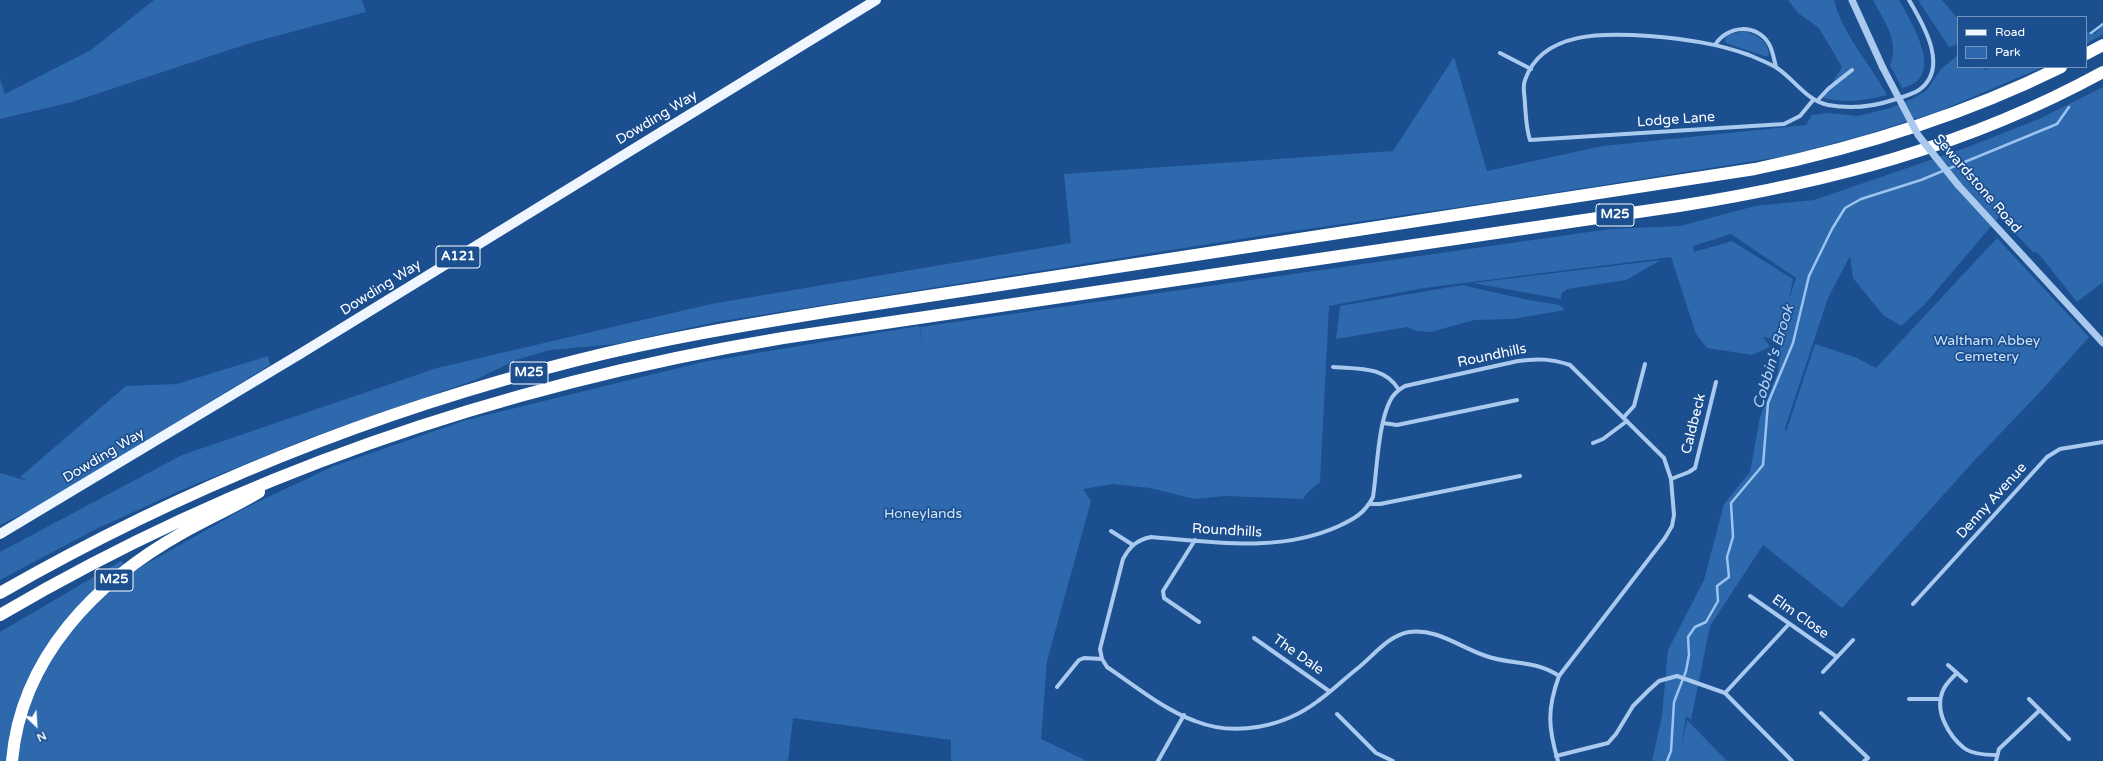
<!DOCTYPE html>
<style>
body{margin:0}
#map{position:relative;width:2103px;height:761px;overflow:hidden;background:#1b4f8f;font-family:"Varela Round",sans-serif}
canvas{display:block}
.legend{position:absolute;left:1957px;top:16px;width:130px;height:52px;box-sizing:border-box;background:#1b4f8f;border:1px solid #7695bc;margin:0;padding:5px 7px;list-style:none;font-size:12px;color:#fff}
.legend li{display:flex;align-items:center;gap:8px;height:20px}
.legend b{width:20px;border:1px solid #7695bc}
.north{position:absolute;left:16px;top:705px;width:40px;height:40px;-webkit-text-stroke:3px #1b4f8f;paint-order:stroke;rotate:155deg;font-size:11px;font-weight:700;line-height:16px;text-align:center;color:#fff}
.north::after{content:'';display:block;margin:auto;width:14px;height:18px;background:#fff;clip-path:polygon(50% 0,100% 100%,50% 72%,0 100%)}
</style>
<div id="map">
<canvas width="2103" height="761"></canvas>
<ul class="legend">
<li><b style="height:5px;background:#f0f6ff"></b>Road</li>
<li><b style="height:11px;background:#2e69ad"></b>Park</li>
</ul>
<div class="north">N</div>
</div>
<script>
const context = document.querySelector('canvas').getContext('2d');
context.lineJoin = 'round';
function fill(path, color) { context.fillStyle = color; context.fill(path, 'evenodd'); }
function stroke(path, color, width, dash) { context.strokeStyle = color; context.lineWidth = width; context.lineCap = dash ? 'butt' : 'round'; context.setLineDash(dash || []); context.stroke(path); }
function drawText(font, color, halo, rows, align = 'center') {
  context.font = font + ' "Varela Round",sans-serif'; context.lineWidth = 3.5; context.setLineDash([]); context.textBaseline = 'middle'; context.strokeStyle = halo; context.fillStyle = color; for (const [text, x, y, turn = 0] of rows) {
    context.save(); context.translate(x, y); context.rotate((+turn || 0) * Math.PI / 180); context.textAlign = isNaN(turn) ? turn : align; if (halo) context.strokeText(text, 0, 0); context.fillText(text, 0, 0); context.restore();
  }
}
const green = new Path2D(`
 M154,0H362L366,12L250,43L72,102L0,119V79L5,94L91,50Z
 M1788,0H1834C1843,36 1870,63 1887,95C1864,101 1846,103 1823,98L1842,67L1819,28L1798,13Z
 M1873,0H1899C1912,23 1947,79 1902,88L1890,65C1900,42 1884,21 1873,0Z
 M1918,0H1942L1958,19V44L1949,47Z
 M2103,25V34L2086,44V31L2095,34Z
 M1743,31C1756,34 1766,39 1769,53L1768,56H1764L1726,43L1725,39L1728,35Z
 M1958,55V67H1983L1984,70L1992,67H2043L1940,111L1861,136L1786,156L1508,200L1260,236L716,322L616,344L550,350L516,360L475,380L312,437L184,489L96,529L0,580V552L182,455L437,368L711,304L1071,243L1064,174L1393,151L1454,57L1487,171L1603,146L1806,125L1812,115L1828,113L1858,116L1890,108L1912,99L1926,91L1941,69Z
 M2103,87V282L2077,302L2038,253L2033,252L1999,217L1925,304L1901,326L1883,315L1853,278L1850,256L1828,298L1785,428L1786,432L1815,344L1857,358L1876,368L1997,238L2089,337L2041,391L1972,463L1842,608L1763,545L1710,626L1691,720L1686,716L1681,750L1687,720L1727,761H1652L1662,716L1668,650L1704,580L1724,504L1750,472L1760,417L1778,372L1781,340L1763,337L1770,347L1752,355L1707,348L1696,334L1671,257L1424,288L1329,306L1320,482L1308,492L1303,499L1226,496L1194,499L1150,488L1113,484L1083,489L1091,501L1047,661L1041,739L1087,761H951V740L793,718L788,761H0V632L121,561L132,572L247,507L334,466L466,420L703,362L919,326L923,346L920,327L1610,229L1680,226L1755,206L1814,200L1968,147L2039,119ZM1731,234L1796,278L1789,300L1793,279L1732,241L1694,252L1693,246Z
 M1661,260L1626,280L1567,289L1561,294V299L1473,283Z
 M1462,285L1528,300L1560,305L1565,310L1513,319L1474,320L1431,332L1417,331L1407,327L1336,339L1340,306Z
 M268,356L270,365L37,507L0,525V473L28,481L20,477L126,386L177,384Z`);
const stream = new Path2D(`
 M2091,33L2103,24
 M1667,761L1671,751L1674,702L1686,671L1689,655L1688,637L1695,627L1706,622L1718,601L1717,586L1729,577L1727,557L1733,537L1731,503L1763,465L1768,403L1793,343L1809,276L1832,229L1845,208L1861,199L1921,180L2057,124L2069,107`);
const minor = new Path2D(`
 M1715,45C1727,25 1757,23 1769,44C1773,51 1774,60 1776,67
 M1500,53L1531,69
 M1814,99L1800,116L1784,124L1530,140C1526,128 1526,117 1525,104C1525,97 1522,87 1525,80C1542,30 1607,33 1649,36C1684,39 1716,43 1749,55C1758,59 1769,63 1777,68C1794,79 1807,101 1828,105C1850,109 1872,107 1893,100C1902,97 1911,95 1919,90C1950,68 1923,24 1909,0
 M1817,101L1828,89L1852,70
 M1333,367C1359,369 1385,366 1399,390
 M1624,417L1634,406L1645,364
 M1383,423L1397,425L1517,400
 M1593,443L1603,439L1627,421
 M1671,479L1689,472L1695,468L1716,382
 M1370,504H1380L1520,476
 M1111,531L1133,545
 M1195,540L1163,591L1164,598L1199,622
 M1750,596L1837,657
 M1913,604L2047,457L2060,449L2103,442
 M1254,638L1329,691
 M1948,665L1966,681
 M1823,672L1853,640
 M1957,673C1951,679 1944,685 1942,693C1935,712 1949,736 1964,748C1972,754 1987,755 1997,755
 M1057,687L1079,660L1084,658L1102,659
 M1725,693L1789,624
 M1909,699H1940
 M2029,699L2069,739
 M1821,713L1868,758L1864,761
 M1337,714L1376,753L1393,761
 M1556,756L1608,743L1616,734L1633,706L1649,690L1659,681L1677,676L1725,693L1792,761
 M1158,761L1184,715
 M1558,761C1548,727 1547,709 1559,676L1665,538L1672,526L1674,515L1671,479L1664,458L1570,365C1552,359 1538,358 1518,361L1405,386C1398,390 1393,394 1390,401C1378,424 1377,471 1373,497C1365,513 1354,519 1339,526C1280,553 1214,542 1151,537C1137,540 1130,546 1123,559L1100,649L1102,659L1107,667C1134,685 1164,710 1195,721C1235,737 1284,727 1318,701C1332,691 1344,679 1358,668C1373,656 1389,635 1409,632C1437,628 1461,648 1486,656C1511,665 1536,660 1559,676
 M1996,761L1999,749L2040,710`);
const tertiary = new Path2D(`
 M1852,0L1883,68
 M1958,185L2103,343`);
const primary = new Path2D(`
 M0,534L300,354L876,0`);
const motorway = new Path2D(`
 M2086,54L2103,45
 M0,593C181,489 375,411 578,360C661,339 746,325 831,311L1755,169C1861,147 1964,115 2061,67
 M0,615C243,472 506,384 783,338L1679,206C1830,182 1968,146 2103,72
 M12,761C21,657 96,581 184,532C209,518 234,507 259,492`);
const tertiaryBridge = new Path2D(`
 M1883,68L1918,135L1958,185`);
const shields = [
 [1615,215,38],
 [458,257,44],
 [529,373,38],
 [114,580,38]
];
const shieldNames = [
 ["M25",1615,215],
 ["A121",458,257],
 ["M25",529,373],
 ["M25",114,580]
];
const streetNames = [
 ["Dowding Way",657,118,-31],
 ["Lodge Lane",1676,120,-4],
 ["Sewardstone Road",1977,184,49],
 ["Dowding Way",381,288,-32],
 ["Roundhills",1492,356,-12],
 ["Caldbeck",1694,424,-76],
 ["Dowding Way",104,456,-31],
 ["Denny Avenue",1992,501,-48],
 ["Roundhills",1227,531,3],
 ["Elm Close",1800,617,35],
 ["The Dale",1298,655,35]
];
const parkNames = [
 ["Waltham Abbey",1987,341],
 ["Cemetery",1987,357],
 ["Honeylands",923,514]
];
const waterNames = [
 ["Cobbin's Brook",1774,357,-73]
];
fill(green, '#2e69ad');
stroke(stream, '#9cc4f0', 2.5);
stroke(minor, '#a9c9ee', 4);
stroke(tertiary, '#a9c9ee', 7);
stroke(primary, '#f0f6ff', 10);
stroke(motorway, '#fff', 12);
stroke(tertiaryBridge, '#a9c9ee', 7);
for (const [x, y, w] of shields) { const box = new Path2D(); box.roundRect(x - w / 2, y - 11, w, 22, 3); context.fillStyle = '#1b4f8f'; context.fill(box); stroke(box, '#fff', 1); }
drawText('bold 13px', '#fff', null, shieldNames);
drawText('14px', '#fff', '#1b4f8f', streetNames);
drawText('14px', '#cfe3fa', '#1b4f8f', parkNames);
drawText('italic 15px', '#b5d3f5', '#1b4f8f', waterNames);
</script>
